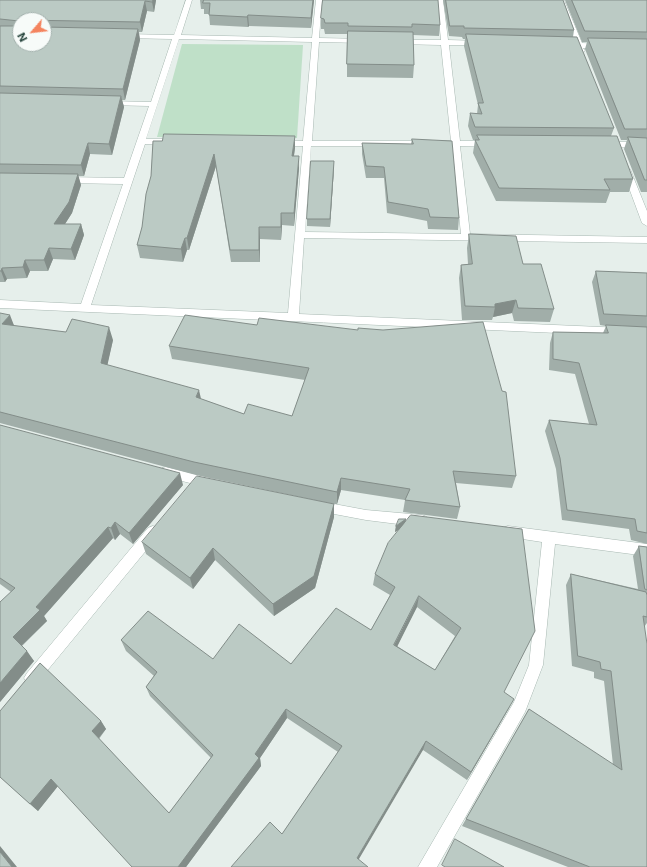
<!DOCTYPE html>
<style>
body{margin:0}
#map{position:relative;width:647px;height:867px;overflow:hidden;background:#e6efeb;font-family:Inter,sans-serif}
canvas{display:block}
.north{position:absolute;left:12px;top:12px;width:40px;height:40px;box-sizing:border-box;background:#f7fbf9;border:1px solid #a3b1ad;border-radius:50%;rotate:242deg;font-size:11px;font-weight:700;line-height:16px;text-align:center;color:#24423a}
.north::after{content:'';display:block;margin:auto;width:14px;height:18px;background:#f4845f;clip-path:polygon(50% 0,100% 100%,50% 72%,0 100%)}
</style>
<div id="map">
<canvas width="647" height="867"></canvas>
<div class="north">N</div>
</div>
<script>
const context = document.querySelector('canvas').getContext('2d');
context.lineJoin = 'round';
function fill(path, color) { context.fillStyle = color; context.fill(path, 'evenodd'); }
function stroke(path, color, width, dash) { context.strokeStyle = color; context.lineWidth = width; context.lineCap = dash ? 'butt' : 'round'; context.setLineDash(dash || []); context.stroke(path); }
const green = new Path2D(`
 M182,44L303,45L297,138L157,137Z`);
const minor = new Path2D(`
 M186,0H192L181,35L312,38L316,0H322L319,38L366,39L367,41L363,43L319,42L312,141H451L441,45L397,44L393,42L397,40H441L437,0H443L448,40L481,41L485,43L481,45H449L460,141H491L495,144L491,147L460,146L470,234L647,237V243L304,238L299,314L647,329V337L0,308V300L81,304L123,184L64,183L60,180L64,177L124,178L149,106L107,105L103,103L107,101L151,102L172,39L123,38L119,36L123,34L174,35ZM179,39L312,42L303,141L279,140L275,143L279,146H303L288,313L91,305L145,144L169,145L173,142L169,139H146ZM311,146H452L461,234L305,232Z
 M558,0H564L582,43L603,44H606V48H583L585,51L581,53H578L576,47H562V43H574Z
 M605,142H647V148L602,147V143Z
 M626,166L630,169L647,211V226L642,223L622,169Z
 M166,467L214,479L216,483L214,487L210,488L162,476L160,472L162,468Z
 M318,501L366,510L422,515L427,517L429,521L427,525L422,527L366,520L313,510L312,506L313,502Z
 M153,526L158,528L160,532L158,536L37,683L32,685L27,683L24,678L27,673L148,528Z
 M508,526L647,544V556L555,544L543,665L525,712L437,867H418L514,702L529,665L542,542L503,536L501,532L503,528Z`);
const wall = new Path2D(`
 M0,0H156L154,12L147,11L142,32H139L140,40L125,100H122L124,107L112,155L90,154L84,176H78L81,185L72,213L65,224H81L84,235L75,260L53,259L48,271H30L27,278L7,279L5,282H0ZM20,20H44V44Z
 M200,0H314L311,28L249,26L248,27L210,25L209,14H204V9H201Z
 M443,0H563L574,30L573,37L614,128L611,136L633,179L629,192H610L606,203L496,201L473,153L475,140H477H473L468,126L470,113L477,114L478,105L464,46L465,39H463L462,37L449,36Z
 M565,0H647V192H641L624,149L627,140H621L585,49L587,42H582Z
 M321,18L440,25L439,36L413,35L414,65L413,78L347,77V34H325L324,29H321Z
 M412,139L459,218L458,230L428,229L427,221L387,213L384,178H366L362,154V143L411,144Z
 M153,141L295,148L294,156L299,168L294,226L282,225L281,240L260,239V262H231L216,166L189,250H187L183,262L140,258L137,245L142,227L151,176Z
 M334,168L330,227L307,226V219Z
 M469,234L523,264L554,309L550,322L514,321L512,313L493,317L492,320H462L459,278L461,265L468,264L467,248Z
 M596,271L647,273V544L631,540L629,529L562,520L556,469L545,431L549,420L589,424L575,374L549,370L550,343L553,332L603,333L606,326L600,325L592,282Z
 M0,313L15,326L113,340L107,365L201,399L244,414L292,416L305,380L172,359L169,346L257,325L516,476L512,488L456,483L460,507L457,519L403,512L405,500L341,490L337,504H333L196,475L0,423Z
 M0,425L183,485L133,544L120,534L115,540L113,538L44,616L47,621L22,646L34,661L0,702L11,592L0,584Z
 M334,504V517L315,588L274,616L215,560L193,589L146,554L142,542Z
 M406,519L405,522L504,693L509,708L467,780L423,750L282,834L338,752L287,718L260,758L261,766L186,867L58,786L38,811L0,777L101,721L106,729L99,739L169,813L211,758L150,696L146,687L154,676L126,651L121,640L213,659L291,664L371,630L390,595L373,585L375,574L399,530L395,532L396,526ZM417,607L455,636L435,670L397,646Z
 M639,546L647,547V623L644,627L647,867H568L462,826L529,709L613,765L604,681L594,678V672L572,666L566,585L571,574L638,589L633,556Z`);
const shadedWall = new Path2D(`
 M153,0H156L154,12L152,2Z
 M313,0H314L311,28V18Z
 M145,1L147,11L142,32L140,22Z
 M248,15L249,26L248,27L247,17Z
 M138,29L140,40L125,100L123,89Z
 M121,96L124,107L112,155L109,144Z
 M295,136V148L292,168V156Z
 M88,143L90,154L84,176L81,165Z
 M214,154L216,166L189,250L187,238Z
 M299,156V168L294,226V213Z
 M334,161V168L330,227V219Z
 M78,174L81,185L72,213L58,235L54,224Z
 M281,213L282,225L281,240Z
 M81,224L84,235L75,260L71,249Z
 M259,227L260,239V262L259,250Z
 M185,238L187,250L183,262L181,249Z
 M49,248L53,259L48,271L44,260Z
 M25,260L30,271L27,278L23,267Z
 M2,268L7,279L5,282L1,271Z
 M516,300L512,313L493,317L495,307V304Z
 M10,315L15,328L2,324Z
 M109,327L113,340L105,376L101,363Z
 M199,390L202,403L196,397Z
 M180,473L183,485L133,544L129,533Z
 M341,478V490L337,504V492Z
 M334,504V517L315,588L274,616L273,604Z
 M406,519L405,526L395,532L396,526Z
 M115,522L120,534L115,540L111,528Z
 M108,527L113,538L44,616L47,621L20,647L13,637L36,607Z
 M213,548L215,560L193,589L190,578Z
 M419,596L417,607L393,655L394,645Z
 M27,651L34,661L0,702V683Z
 M514,699L509,708L467,780L471,772Z
 M286,709L287,718L260,758L261,766L186,867H178Z
 M101,721L106,729L97,740L92,731Z
 M426,741L423,750L356,864L357,858Z
 M51,779L58,786L38,811L30,804Z
 M0,846L17,867H12L0,852Z`);
const building = new Path2D(`
 M0,0H153L152,2L145,1L140,22L20,20V44H44V27L138,29L123,89L0,86V26H17L19,21L0,19Z
 M204,0H313L311,18L248,15L247,17L209,15L210,3H203Z
 M323,0H438L440,25L412,24V27L348,26V23H325L324,19L321,18Z
 M446,0H563L574,30L464,28V26H450Z
 M572,0H647V32L585,31Z
 M348,31L413,32L414,65L347,64Z
 M466,34L577,37L614,128L475,127L470,113L482,114L478,103H483Z
 M588,38L647,39V129H625Z
 M0,93L121,96L109,144L88,143L81,165L0,164Z
 M164,134L295,136L292,156H299L294,213H281V227H259V250H230L214,154L187,238H185L181,249L137,245L142,227L146,194L151,176L153,141H162Z
 M477,135L617,136L633,179H604L610,190L499,188L475,140H479Z
 M628,137L647,138V180H645Z
 M412,139L452,141L459,218L430,217L428,209L388,202L384,167L366,166L362,143L413,144Z
 M311,161H334L330,219H307Z
 M0,173L78,174L69,202L54,224H81L71,249L49,248L44,260H25L23,267L2,268L1,271H0Z
 M469,234L516,236L523,264H541L554,309L518,308L516,300L495,304V307L465,306L461,265L472,264Z
 M596,271L647,273V316L604,314Z
 M0,313L10,315L2,324L66,332L72,319L109,327L101,363L199,390L196,397L244,414L248,404L292,416L309,368L169,346L185,315L257,325L259,318L358,330V328L383,330L483,322L502,391L506,392L516,476L453,471L460,507L405,500L410,489L341,478L337,492L194,462L0,412Z
 M606,325L647,327V533L637,531L635,519L567,510L560,458L549,420L597,425L579,363L553,359V332L608,333Z
 M0,425L180,473L129,533L115,522L111,528L108,527L36,607L40,610L13,637L27,651L0,683V602L15,588L0,578Z
 M197,476L334,504L314,576L273,604L213,548L190,578L142,542Z
 M411,515L522,529L535,631L504,692L514,699L471,772L426,741L357,858L368,867H231L270,822L282,834L342,746L286,709L255,754L259,758L178,867H132L51,779L30,804L0,777V711L40,663L101,721L92,731L169,813L213,755L146,687L157,672L121,640L148,611L213,659L239,624L291,664L336,608L371,630L395,587L375,574L388,543ZM419,596L461,628L435,670L394,645Z
 M399,519H406L396,526Z
 M639,546L647,547V590L645,589Z
 M571,574L646,592L647,595V617L643,616L647,644V867H590L466,819L529,709L622,770L611,671L601,669L600,662L578,656Z
 M455,839L504,867H445L442,865Z
 M0,852L12,867H0Z`);
fill(green, '#bfe0c8');
stroke(minor, '#a8b8b2', 1);
fill(minor, '#fff');
fill(wall, '#a1aea9');
fill(shadedWall, '#838d89');
fill(building, '#bbcac4');
stroke(building, '#838d89', 1);
</script>
